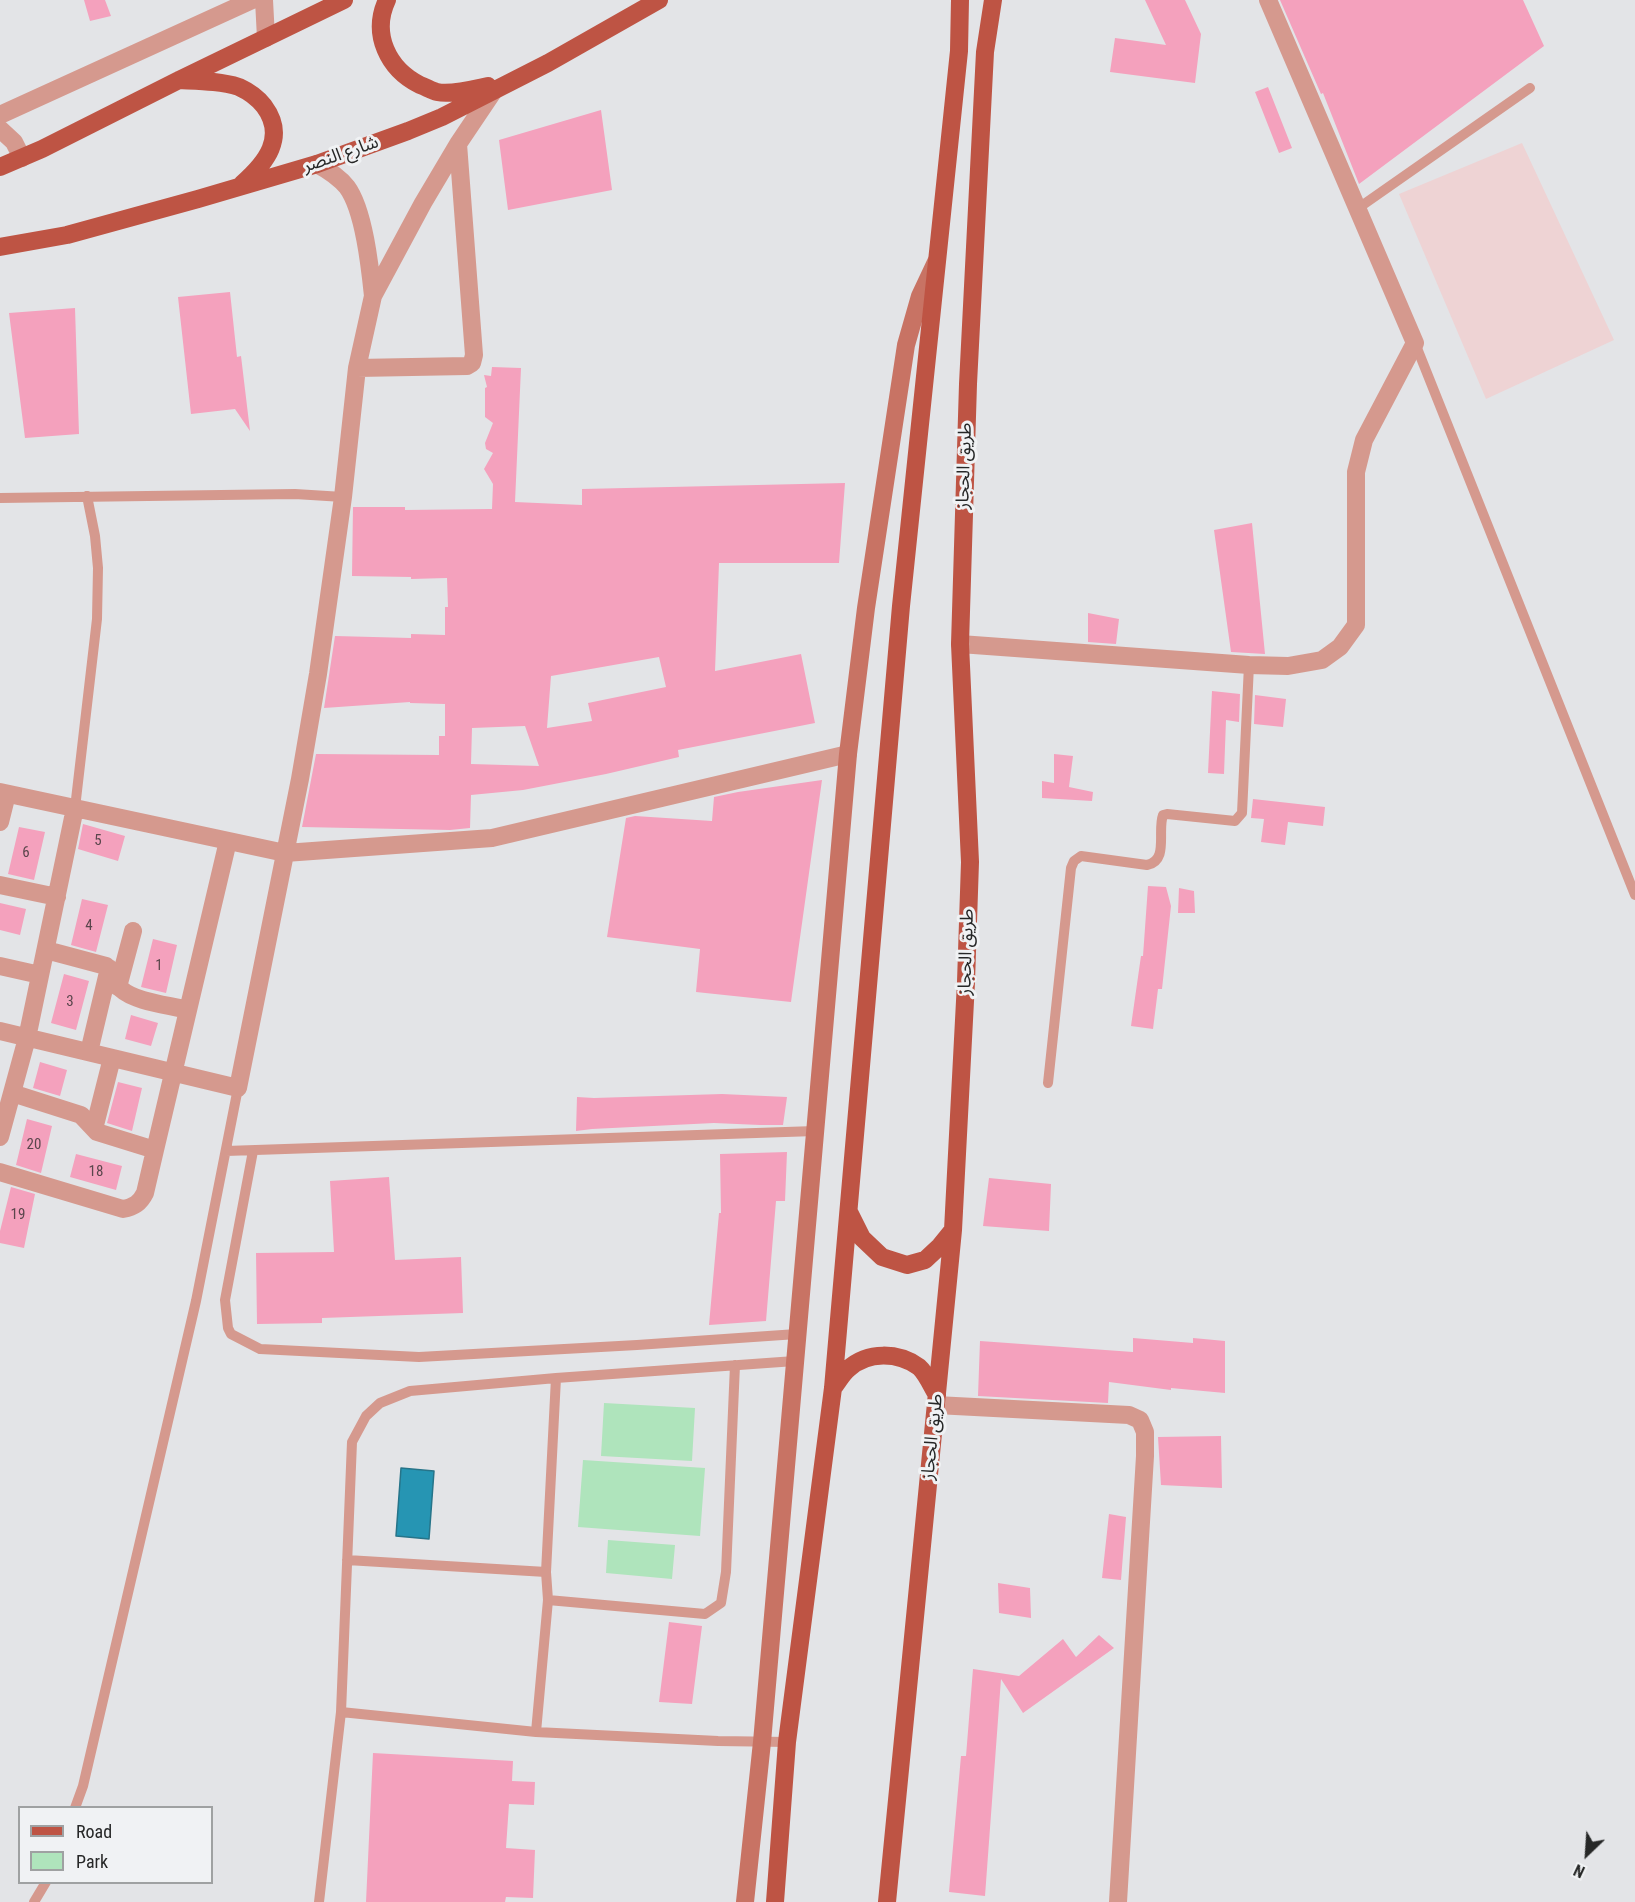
<!DOCTYPE html>
<meta charset="utf-8">
<style>
body{margin:0}
#map{position:relative;width:1635px;height:1902px;overflow:hidden;background:#e3e4e7;font-family:"Roboto Condensed",sans-serif}
canvas{display:block}
.legend{position:absolute;left:18px;top:1806px;width:195px;height:78px;box-sizing:border-box;background:#f0f2f4;border:2px solid #9fa1a2;margin:0;padding:8px 10px;list-style:none;font-size:18px;color:#262727}
.legend li{display:flex;align-items:center;gap:12px;height:30px}
.legend b{width:30px;border:2px solid #9fa1a2}
.north{position:absolute;left:1557px;top:1824px;width:60px;height:60px;-webkit-text-stroke:4px #f0f2f4;paint-order:stroke;rotate:205deg;font-size:16px;font-weight:700;line-height:24px;text-align:center;color:#262727}
.north::after{content:'';display:block;margin:auto;width:21px;height:27px;background:#262727;clip-path:polygon(50% 0,100% 100%,50% 72%,0 100%)}
</style>
<div id="map">
<canvas width="1635" height="1902"></canvas>
<ul class="legend">
<li><b style="height:8px;background:#be5444"></b>Road</li>
<li><b style="height:16px;background:#afe4bc"></b>Park</li>
</ul>
<div class="north">N</div>
</div>
<script>
const context = document.querySelector('canvas').getContext('2d');
context.lineJoin = 'round';
function fill(path, color) { context.fillStyle = color; context.fill(path, 'evenodd'); }
function stroke(path, color, width, dash) { context.strokeStyle = color; context.lineWidth = width; context.lineCap = dash ? 'butt' : 'round'; context.setLineDash(dash || []); context.stroke(path); }
function drawText(font, color, halo, rows, align = 'center') {
  context.font = font + ' "Roboto Condensed","Noto Sans Arabic",sans-serif'; context.lineWidth = 6; context.setLineDash([]); context.textBaseline = 'middle'; context.strokeStyle = halo; context.fillStyle = color; for (const [text, x, y, turn = 0] of rows) {
    context.save(); context.translate(x, y); context.rotate((+turn || 0) * Math.PI / 180); context.textAlign = isNaN(turn) ? turn : align; if (halo) context.strokeText(text, 0, 0); context.fillText(text, 0, 0); context.restore();
  }
}
const medical = new Path2D(`
 M1522,143L1614,340L1486,399L1399,194Z`);
const green = new Path2D(`
 M604,1403L695,1408L692,1461L601,1456Z
 M583,1460L705,1468L700,1536L578,1527Z
 M608,1540L675,1545L672,1579L606,1573Z`);
const water = new Path2D(`
 M401,1468L434,1471L429,1539L396,1536Z`);
const building = new Path2D(`
 M84,0H105L111,16L90,21Z
 M1145,0H1185L1201,34L1195,83L1110,72L1115,38L1166,45Z
 M1280,0H1523L1544,46L1359,184L1323,93L1321,94Z
 M1268,87L1292,148L1279,153L1255,92Z
 M601,110L612,190L508,210L499,140Z
 M230,292L237,357L241,356L250,431L235,409L191,414L178,297Z
 M75,308L79,434L25,438L9,313Z
 M492,367L521,368L515,502L582,505V489L845,483L839,563H719L715,671L801,654L815,723L678,750L679,757L606,774L523,790L471,795L470,828L450,830L302,827L316,754L439,755V736H445V704L410,703V702L324,708L335,636L411,638V634L445,635V607H448L447,578L411,579V577L352,576L353,507H405V510L492,509L493,484L484,469L493,453L486,449L485,443L493,423L485,417V388L487,387L484,375L491,376ZM659,657L666,687L588,703L592,721L547,728L551,676ZM525,726L539,766L471,764L472,728Z
 M1252,523L1265,654L1231,652L1214,530Z
 M1088,613L1119,619L1116,644L1088,642Z
 M1212,691L1240,694L1239,722L1226,720L1224,774L1208,773Z
 M1255,695L1286,699L1283,727L1254,724Z
 M1054,754L1073,756L1069,787L1093,792L1092,801L1042,798V781L1054,783Z
 M822,780L791,1002L696,992L700,949L607,937L626,818L635,816L712,821L714,797L738,792Z
 M1253,799L1325,807L1323,826L1288,822L1285,845L1261,842L1264,819L1251,818Z
 M83,824L125,836L118,861L78,849Z
 M19,827L45,832L34,880L8,874Z
 M1148,886L1166,887L1171,906L1162,989H1158L1153,1029L1131,1026L1141,956H1143Z
 M1179,888L1194,891L1195,913H1178Z
 M82,899L108,905L96,952L71,945Z
 M0,903L26,909L20,935L0,930Z
 M153,939L177,945L166,993L141,987Z
 M64,974L89,981L76,1030L51,1023Z
 M131,1015L158,1023L151,1046L125,1039Z
 M40,1062L67,1070L60,1096L33,1088Z
 M118,1082L142,1088L132,1131L107,1123Z
 M722,1094L787,1097L783,1125H760L714,1123L592,1129L576,1131L577,1097L594,1098Z
 M27,1119L52,1126L41,1173L16,1165Z
 M787,1152L785,1201H776L766,1321L709,1325L719,1213H721L720,1154Z
 M76,1154L122,1166L116,1190L70,1177Z
 M389,1177L395,1260L461,1257L463,1313L322,1318V1323L257,1324L256,1253L334,1252L330,1181Z
 M989,1178L1051,1184L1049,1231L983,1226Z
 M11,1187L35,1194L24,1248L0,1243V1231Z
 M1133,1338L1193,1343V1338L1225,1341V1393L1171,1388V1390L1109,1382L1108,1403L978,1396L980,1341L1133,1352Z
 M1221,1436L1222,1488L1161,1485L1158,1437Z
 M1109,1514L1126,1517L1121,1580L1102,1578Z
 M998,1583L1030,1588L1031,1618L999,1613Z
 M669,1622L702,1626L692,1704L659,1702Z
 M1099,1635L1114,1648L1023,1713L1001,1679L985,1896L949,1892L961,1756H966L973,1669L1019,1676L1063,1639L1076,1657Z
 M373,1753L513,1761L512,1781L535,1782L534,1805L509,1804L506,1848L535,1850L533,1898L506,1897L505,1902H366Z`);
const lane = new Path2D(`
 M1357,209L1530,88
 M1415,343L1635,895
 M0,498L295,494L343,497
 M75,808L97,619L98,568L95,536L87,496
 M1048,1083L1071,868L1074,861L1081,856L1147,865C1169,861 1157,831 1163,815L1167,814L1235,821L1242,813L1249,665
 M226,1151L815,1131
 M253,1151L225,1300L228,1328L231,1334L260,1349L419,1357L637,1345L797,1334
 M347,1560L546,1572
 M548,1600L705,1614L721,1603L726,1572L735,1365
 M341,1712L536,1732L718,1741L787,1742
 M536,1732L548,1600L546,1572L556,1378
 M75,1808L83,1786L196,1301L238,1088
 M34,1902L46,1882
 M319,1902L341,1712L352,1442L366,1416L380,1403L410,1391L556,1378L795,1361`);
const street = new Path2D(`
 M264,0L266,38
 M0,115L252,0
 M0,129L14,142L22,158
 M317,164C328,170 339,177 347,187C364,210 370,267 373,296
 M357,368L467,366L472,363L474,355L458,144
 M960,644L1249,665L1288,666L1322,660L1340,647L1356,625V472L1364,440L1415,343L1268,0
 M0,792L285,853L492,838L848,754
 M0,822L7,794
 M0,885L57,897
 M46,950L106,966C114,972 113,982 121,989C135,1002 170,1005 188,1010
 M0,966L40,975
 M118,987L133,931
 M0,1031L238,1088L300,779L318,674L343,497L357,368L373,296L423,203L458,144L495,89
 M89,1052L109,968
 M12,1093L81,1115L97,1132L155,1150
 M94,1129L112,1058
 M0,1137L27,1038L75,808
 M0,1172L123,1209C134,1207 140,1203 145,1193L155,1150L228,841
 M936,1405L1129,1415L1140,1420L1145,1432V1456L1118,1902`);
const secondary = new Path2D(`
 M745,1902L762,1742L848,754L866,608L906,345L920,296L936,262`);
const primary = new Path2D(`
 M387,0C371,34 388,69 420,85C426,87 432,91 437,92C451,95 474,89 488,86
 M179,80C199,81 220,81 239,87C250,92 257,97 264,106C287,137 266,163 242,184
 M0,167L42,149L179,80L344,0
 M0,247L67,235L198,199L317,164L408,131L442,117L548,63L659,0
 M849,1212L862,1238L882,1257L907,1265L925,1260L940,1246L953,1230
 M833,1388C838,1382 842,1374 848,1369C868,1351 898,1352 919,1367C926,1373 932,1387 937,1395
 M775,1902L787,1742L833,1388L901,606L959,51L960,0
 M887,1902L953,1230L966,982L970,862L960,644L968,384L985,52L993,0`);
const numberNames = [
 ["5",98,841],
 ["6",26,853],
 ["4",89,926],
 ["1",159,966],
 ["3",70,1002],
 ["20",34,1145],
 ["18",96,1172],
 ["19",18,1215]
];
const streetNames = [
 ["شارع النصر",341,155,-19],
 ["طريق الحجاز",965,466,-88],
 ["طريق الحجاز",967,952,-88],
 ["طريق الحجاز",933,1437,-84]
];
fill(medical, '#eed3d4');
fill(green, '#afe4bc');
fill(water, '#2695b3');
stroke(water, '#267489', 1.5);
fill(building, '#f4a1bd');
stroke(lane, '#d5998e', 10);
stroke(street, '#d5998e', 18);
stroke(secondary, '#c87364', 18);
stroke(primary, '#be5444', 18);
drawText('15px', '#5a464c', null, numberNames);
drawText('18px', '#262727', '#f0f2f4', streetNames);
</script>
